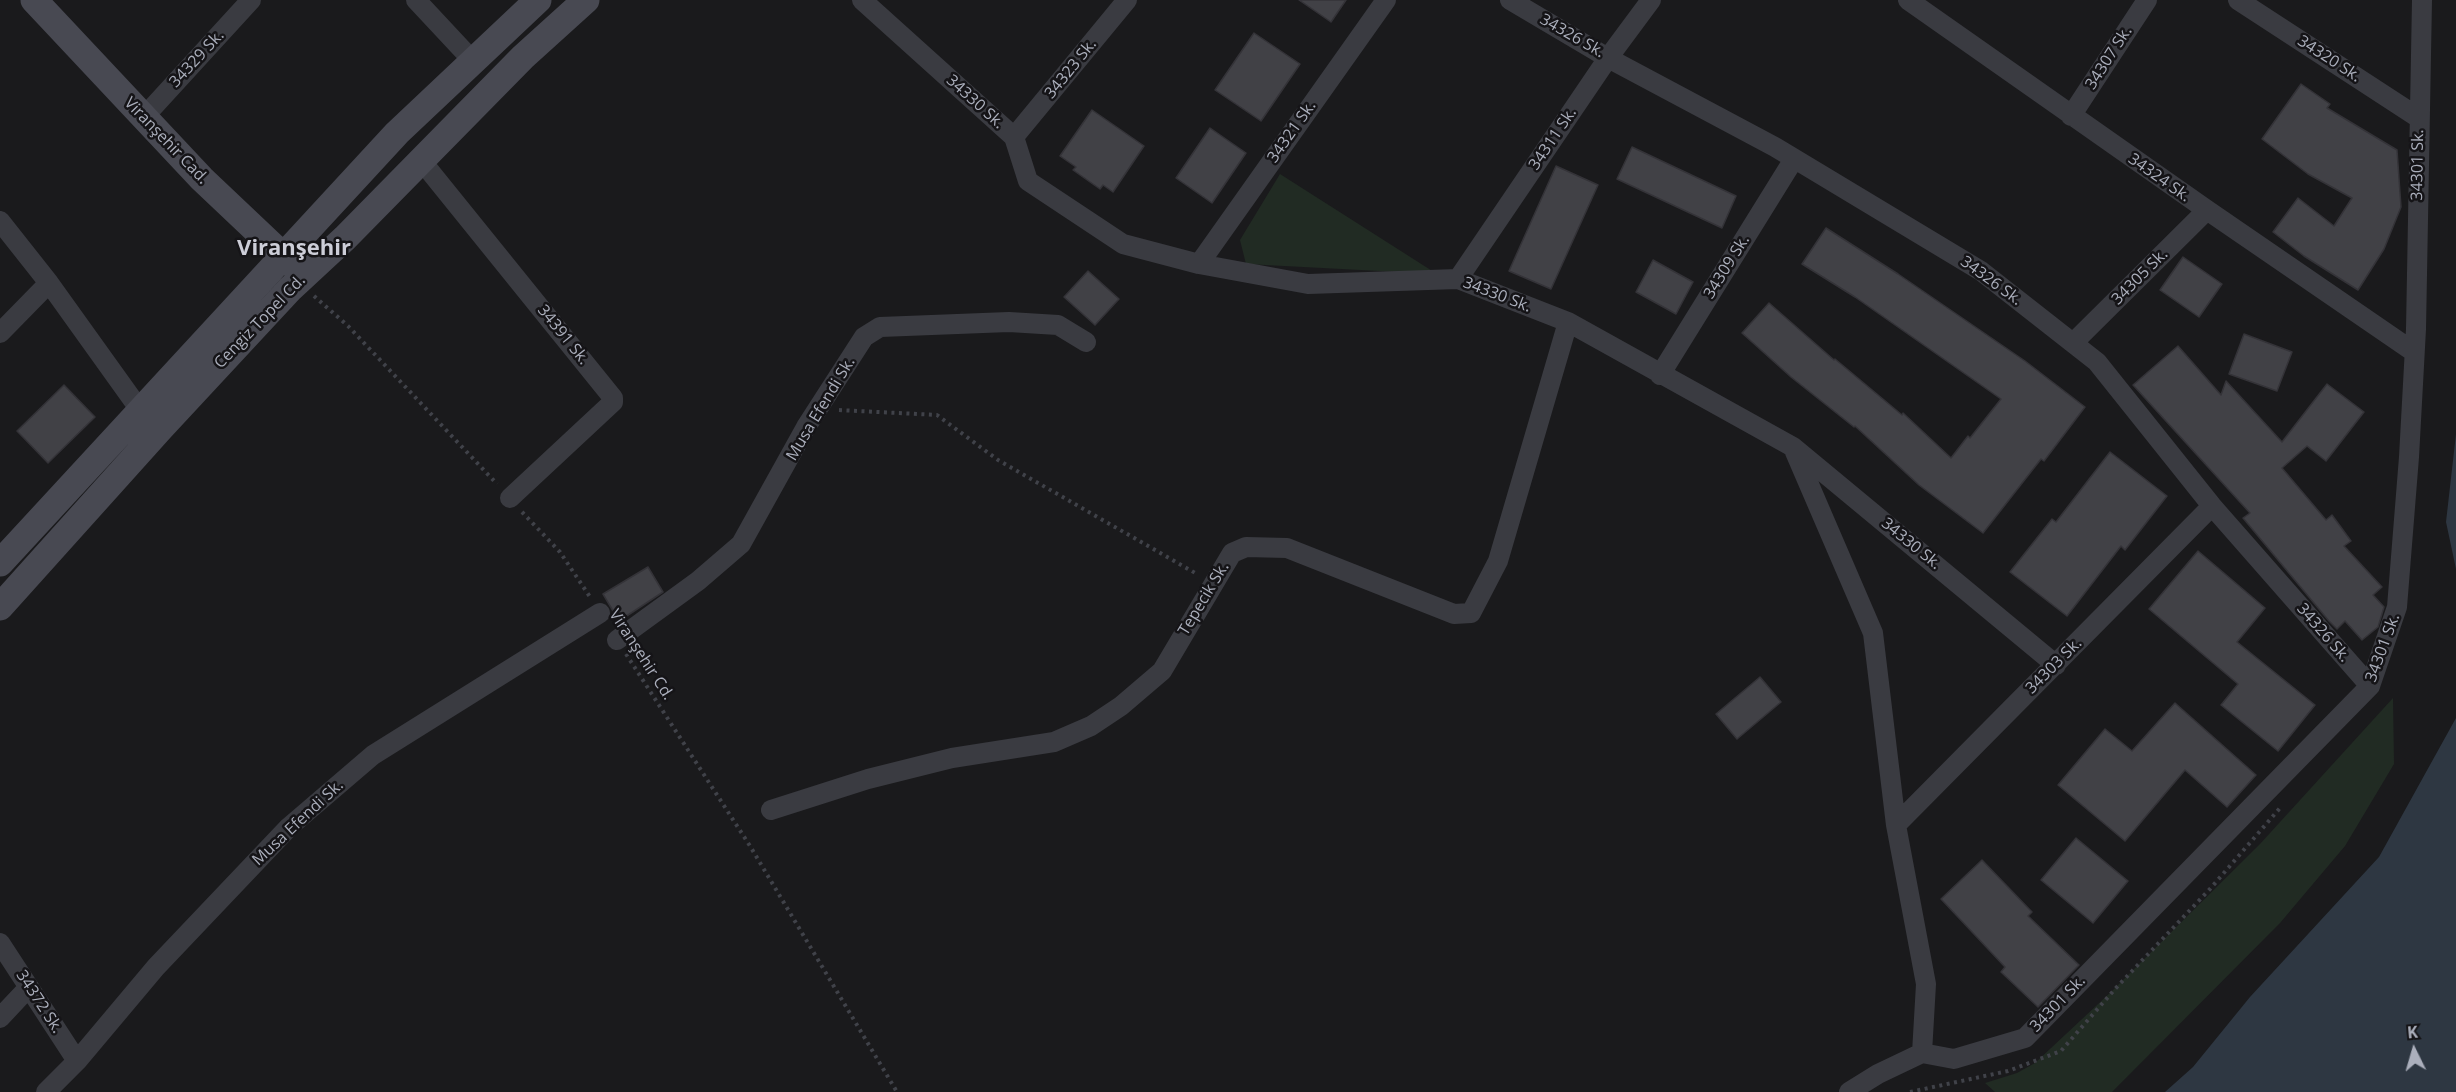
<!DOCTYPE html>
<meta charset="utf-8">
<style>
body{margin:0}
#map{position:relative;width:2456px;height:1092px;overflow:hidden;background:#1a1a1c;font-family:"Open Sans",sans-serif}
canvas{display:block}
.north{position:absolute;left:2384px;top:1020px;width:60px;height:60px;-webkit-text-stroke:4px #151417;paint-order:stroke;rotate:355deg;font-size:16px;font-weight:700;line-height:24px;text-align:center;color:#abafbc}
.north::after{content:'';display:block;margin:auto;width:21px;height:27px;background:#abafbc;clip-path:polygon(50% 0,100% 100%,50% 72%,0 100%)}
</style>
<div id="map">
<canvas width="2456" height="1092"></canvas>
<div class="north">K</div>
</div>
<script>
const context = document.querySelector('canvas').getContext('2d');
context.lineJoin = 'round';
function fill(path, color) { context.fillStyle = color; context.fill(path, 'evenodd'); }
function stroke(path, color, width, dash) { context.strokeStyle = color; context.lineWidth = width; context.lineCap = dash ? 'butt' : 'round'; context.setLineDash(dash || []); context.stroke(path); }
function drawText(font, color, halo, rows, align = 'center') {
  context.font = font + ' "Open Sans",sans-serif'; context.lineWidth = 5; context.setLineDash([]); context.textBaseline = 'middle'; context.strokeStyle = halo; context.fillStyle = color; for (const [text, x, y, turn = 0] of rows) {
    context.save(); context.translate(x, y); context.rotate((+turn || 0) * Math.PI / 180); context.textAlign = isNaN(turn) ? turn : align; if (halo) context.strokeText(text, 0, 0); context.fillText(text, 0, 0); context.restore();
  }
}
const green = new Path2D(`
 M1280,174L1437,274L1246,264L1240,240Z
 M2393,698L2394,764L2345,846L2280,923L2112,1092H1995L1985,1083L2017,1073L2035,1063L2112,991L2260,844Z`);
const water = new Path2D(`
 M2456,434V569L2446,522Z
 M2456,718V1092H2165L2193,1067L2250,997L2379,857Z`);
const building = new Path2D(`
 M1299,0H1346L1331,22Z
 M1254,33L1300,64L1261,121L1215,90Z
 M2301,84L2330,104L2327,108L2397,150L2401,207L2384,249L2358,290L2304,256L2273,232L2298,198L2334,226L2352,198L2308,174L2262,139Z
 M1092,110L1144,146L1113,192L1103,185L1100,189L1073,170L1076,167L1060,156Z
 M1210,128L1246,153L1212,203L1176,178Z
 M1632,147L1736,196L1722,228L1617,179Z
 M1556,166L1598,185L1551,289L1509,271Z
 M1826,228L1898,274L2025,361L2085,407L2044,461L2041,459L1983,533L1919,485L1855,426L1854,427L1791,377L1742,333L1769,303L1834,360L1835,359L1902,415L1903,413L1951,458L1968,436L1970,438L2001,399L1855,297L1802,264Z
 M2183,257L2222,284L2199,317L2160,290Z
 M1653,260L1693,282L1676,314L1636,292Z
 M1088,271L1119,299L1095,325L1064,297Z
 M2244,334L2292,352L2277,391L2229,374Z
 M2178,346L2221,395L2226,381L2282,442L2327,384L2364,412L2326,461L2307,446L2282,468L2326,520L2332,515L2351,541L2344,546L2382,587L2373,595L2384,607L2378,627L2362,640L2345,621L2337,629L2329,621L2243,518L2250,513L2133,385Z
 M64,385L95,417L48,463L17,431Z
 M2110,452L2167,496L2125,550L2121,546L2067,616L2010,572L2052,519L2056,522Z
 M2198,551L2265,608L2237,642L2315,705L2278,751L2221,705L2238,684L2149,609Z
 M648,567L663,592L619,621L603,594Z
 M1760,677L1781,702L1737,739L1716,714Z
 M2175,703L2256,775L2227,807L2185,770L2125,841L2058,785L2105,729L2132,751Z
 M2076,838L2128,881L2093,923L2041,880Z
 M1982,860L2032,912L2028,916L2079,965L2038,1007L2001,972L2005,967L1941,899Z`);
const path = new Path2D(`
 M314,296L348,326L497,484
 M839,410L937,415L998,460L1197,574
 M522,512L560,552L590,597
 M626,654L750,846L897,1092
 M1910,1092L2008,1071L2061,1051L2115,989L2210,889L2280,808`);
const street = new Path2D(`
 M416,0L473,61
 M862,0L1014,137L1028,181L1123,244L1199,264L1308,284L1458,279L1568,322L1793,447L2056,665
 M1510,0L1608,58L1775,147L1981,271L2097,362L2212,506L2370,686
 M1908,0L2207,210L2414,352
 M2238,0L2419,118
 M2071,116L2147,0
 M143,118L251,0
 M1014,137L1127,0
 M420,159L613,398V402L510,498
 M0,221L49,283L140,410
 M1199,264L1386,0
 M1458,279L1608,58L1651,0
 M0,333L49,283
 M2073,343L2207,210
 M1660,375L1794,159
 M1795,452L1873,633L1896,825L1926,984L1922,1053
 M617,640L698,581L741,544L806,427L864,337L880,327L1009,322L1058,325L1086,342
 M771,810L868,779L952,758L1054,742L1091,726L1121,706L1162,671L1232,553L1246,547L1287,548L1454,614L1471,613L1498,561L1568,322
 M1896,825L2212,506
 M0,943L77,1061
 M0,1018L29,987
 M46,1092L77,1061L156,967L289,827L373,755L600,613
 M1849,1092L1878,1074L1922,1053L1954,1059L2025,1038L2370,686L2397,607L2409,457L2416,329L2422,0`);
const secondary = new Path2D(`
 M34,0L202,179L295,267
 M0,563L397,133L538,0
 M0,607L160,429L290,289L345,238L523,57L586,0`);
const streetNames = [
 ["34326 Sk.",1572,36,30],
 ["34307 Sk.",2109,58,-57],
 ["34329 Sk.",197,59,-47],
 ["34320 Sk.",2329,59,33],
 ["34323 Sk.",1071,69,-51],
 ["34330 Sk.",975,102,42],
 ["34321 Sk.",1292,132,-55],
 ["34311 Sk.",1553,139,-56],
 ["Viranşehir Cad.",166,141,46],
 ["34301 Sk.",2418,165,-89],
 ["34324 Sk.",2159,178,35],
 ["34309 Sk.",1727,267,-58],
 ["34305 Sk.",2140,277,-45],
 ["34326 Sk.",1991,281,36],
 ["34330 Sk.",1497,295,21],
 ["Cengiz Topel Cd.",260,322,-46],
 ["34391 Sk.",563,335,51],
 ["Musa Efendi Sk.",821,409,-59],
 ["34330 Sk.",1911,544,39],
 ["Tepecik Sk.",1204,599,-59],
 ["34326 Sk.",2323,633,49],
 ["34301 Sk.",2383,648,-70],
 ["Viranşehir Cd.",641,655,57],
 ["34303 Sk.",2054,666,-45],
 ["Musa Efendi Sk.",298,823,-43],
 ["34372 Sk.",39,1002,57],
 ["34301 Sk.",2058,1004,-46]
];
const districtNames = [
 ["Viranşehir",294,249]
];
fill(green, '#212b23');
fill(water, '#2e3742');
fill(building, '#414146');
stroke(building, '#343338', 1.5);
stroke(path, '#404249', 4, [3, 4.5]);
stroke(street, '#3a3b41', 20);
stroke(secondary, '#484952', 27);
drawText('16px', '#abafbc', '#151417', streetNames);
drawText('bold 22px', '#cdced8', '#151417', districtNames);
</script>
